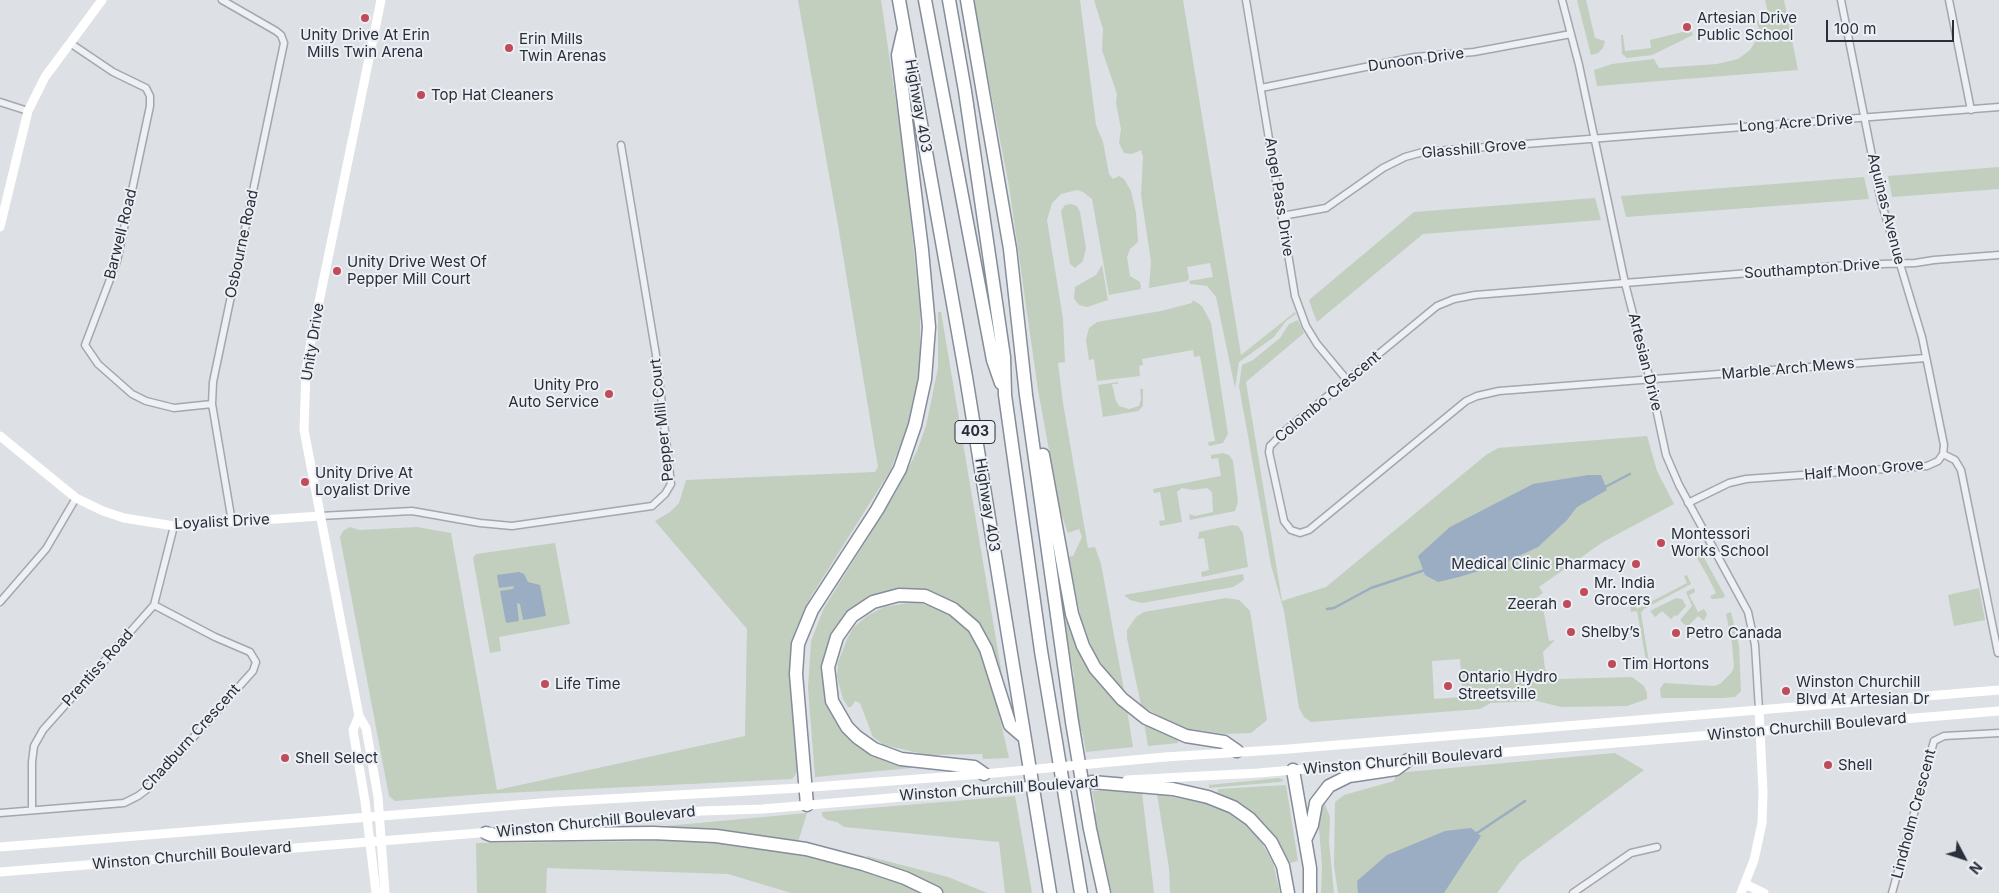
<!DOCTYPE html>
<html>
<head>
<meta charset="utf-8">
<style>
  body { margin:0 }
  #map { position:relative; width:1999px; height:893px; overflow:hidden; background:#dde0e5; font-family:Inter,sans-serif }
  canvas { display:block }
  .north { position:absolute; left:1939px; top:833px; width:50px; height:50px; -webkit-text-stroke:4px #eceff3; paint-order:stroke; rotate:130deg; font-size:14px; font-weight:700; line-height:20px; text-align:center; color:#282e3a }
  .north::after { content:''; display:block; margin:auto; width:18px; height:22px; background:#282e3a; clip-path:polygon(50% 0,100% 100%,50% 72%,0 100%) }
  .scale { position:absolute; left:1826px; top:20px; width:128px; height:22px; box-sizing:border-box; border:2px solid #282e3a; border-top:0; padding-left:6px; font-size:15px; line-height:18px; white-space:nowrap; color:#282e3a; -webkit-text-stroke:4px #eceff3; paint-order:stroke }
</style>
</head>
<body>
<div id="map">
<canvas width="1999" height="893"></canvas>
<div class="north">N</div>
<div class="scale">100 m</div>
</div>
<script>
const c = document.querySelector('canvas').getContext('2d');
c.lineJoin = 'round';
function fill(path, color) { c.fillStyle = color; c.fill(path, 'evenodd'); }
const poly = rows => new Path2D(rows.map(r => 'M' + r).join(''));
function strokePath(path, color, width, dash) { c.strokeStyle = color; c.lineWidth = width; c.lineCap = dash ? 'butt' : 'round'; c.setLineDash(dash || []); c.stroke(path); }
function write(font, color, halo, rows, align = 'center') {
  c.font = font + ' Inter,sans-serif'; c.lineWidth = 4; c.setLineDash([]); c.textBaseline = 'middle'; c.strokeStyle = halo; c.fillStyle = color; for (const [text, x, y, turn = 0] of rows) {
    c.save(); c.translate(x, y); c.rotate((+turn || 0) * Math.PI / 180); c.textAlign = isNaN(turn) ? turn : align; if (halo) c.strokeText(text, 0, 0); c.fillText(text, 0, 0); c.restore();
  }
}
fill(poly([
  [798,0,881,0,904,157,920,310,920,358,916,392,908,426,890,471,810,598,796,629,791,651,790,672,796,760,798,761,796,774,792,779,484,794,395,801,389,796,340,537,343,531,350,527,359,530,417,527,451,533,497,790,745,736,747,629,655,521,670,512,679,503,686,480,875,472,878,467,838,225],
  [973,0,1080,0,1096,125,1103,142,1109,174,1113,179,1119,176,1124,179,1131,191,1136,213,1138,242,1130,249,1127,257,1130,276,1140,282,1141,289,1109,295,1092,199,1083,192,1077,190,1061,194,1052,203,1047,220,1063,319,1065,362,1058,363,1063,403,1088,548,1095,547,1101,564,1124,690,1106,671,1093,650,1081,618,1068,557,1073,556,1082,537,1079,529,1068,533,1060,510,1038,390,1009,186],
  [1094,0,1183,0,1241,355,1295,312,1296,314,1286,321,1274,337,1239,362,1235,388,1216,297,1207,286,1190,284,1189,281,1213,277,1210,263,1187,267,1189,278,1187,281,1149,288,1151,261,1141,195,1143,157,1141,150,1132,154,1124,153,1119,143,1121,129,1116,103,1117,94,1102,50,1103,29],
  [1577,0,1586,0,1595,38,1605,41,1603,48,1598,53,1591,55],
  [1765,0,1784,0,1798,70,1597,86,1594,70,1612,64,1654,59,1659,68,1717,64,1738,59,1750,50,1757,39,1759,30,1757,21,1769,17],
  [1691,30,1693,35,1652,55,1627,58,1622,54,1621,35,1623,35,1625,51,1651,48,1650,40],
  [1999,167,1999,189,1892,197,1888,176],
  [1864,177,1869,199,1626,217,1621,196],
  [1595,198,1601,220,1423,234,1317,322,1312,309,1309,300,1414,212],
  [1071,204,1077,206,1080,212,1086,248,1083,261,1075,268,1070,264,1061,211,1065,205],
  [1102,265,1108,300,1087,307,1079,305,1074,299,1075,287,1096,275],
  [1193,300,1202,306,1211,323,1228,434,1223,443,1209,446,1208,442,1215,441,1200,356,1194,357,1193,350,1142,359,1143,365,1139,366,1140,376,1097,381,1094,359,1089,360,1086,340,1089,328,1097,322,1161,311,1192,303],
  [938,312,941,312,1002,675,988,637,964,609,941,596,928,592,884,593,830,645,838,721,911,765,911,768,815,777,808,688,811,641,824,608,895,494,917,451,926,426,938,368],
  [1298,320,1304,333,1246,382,1282,601,1326,587,1486,455,1498,448,1647,436,1657,471,1674,504,1603,542,1539,587,1543,593,1536,598,1539,602,1548,597,1548,601,1542,602,1549,641,1555,640,1543,652,1545,669,1549,674,1559,679,1632,677,1644,686,1647,693,1647,699,1627,706,1561,707,1537,701,1491,703,1480,709,1311,722,1304,717,1299,708,1284,611,1271,565,1239,386,1242,365,1253,360,1280,338,1289,324],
  [1460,659,1463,697,1434,699,1432,661],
  [1118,382,1118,384,1112,384,1116,401,1119,406,1129,409,1139,406,1141,398,1140,389,1143,389,1143,406,1138,411,1103,417,1098,385],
  [1223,453,1229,455,1233,461,1238,502,1235,511,1190,520,1189,514,1195,516,1213,512,1212,492,1207,488,1192,490,1182,488,1177,492,1182,522,1160,526,1159,521,1165,520,1160,492,1154,493,1153,489,1221,476,1218,458,1211,459,1211,455],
  [1232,525,1238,526,1243,533,1248,567,1202,577,1201,572,1209,570,1204,538,1198,539,1199,532],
  [555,543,570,624,499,637,501,651,490,653,473,558,476,554],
  [1697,545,1725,596,1723,598,1712,599,1710,596,1716,593,1707,575,1693,551,1687,554,1688,549],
  [1243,574,1244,580,1233,587,1142,603,1130,600,1124,595],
  [1687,575,1691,584,1644,609,1641,613,1650,668,1648,671,1642,670,1641,668,1647,666,1637,611,1631,612,1630,606,1634,603,1637,609,1687,583,1684,576],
  [1058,588,1062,588,1083,658,1095,678,1127,710,1133,747,1086,752,1082,731,1080,731,1071,678,1074,676],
  [1694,588,1695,592,1689,595,1698,612,1704,609,1707,614,1704,621,1698,616,1687,627,1680,620,1692,606,1686,592],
  [1979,588,1985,620,1954,626,1948,595],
  [1226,598,1239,600,1250,611,1267,720,1251,733,1225,734,1192,729,1190,732,1178,728,1141,705,1127,638,1127,630,1136,617,1144,612],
  [1676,598,1682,599,1686,606,1677,616,1675,615,1671,619,1662,611,1655,617,1650,611],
  [914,602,944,609,959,620,969,631,983,659,995,697,1009,758,983,759,982,754,927,755,884,745,873,737,860,703,855,701,851,707,848,707,843,699,837,677,838,663,847,639,854,627,867,616,884,607],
  [1731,612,1739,646,1741,691,1735,697,1722,698,1661,698,1660,689,1664,683,1714,686,1720,684,1732,672,1734,667,1732,643,1726,614],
  [1144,722,1178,739,1178,743,1148,746],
  [1615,753,1644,770,1520,862,1497,893,1338,893,1334,866,1335,802,1344,795,1394,781,1396,773],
  [1279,778,1284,780,1280,782,1209,788,1209,785],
  [1286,785,1298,861,1290,863,1267,829,1255,817,1217,794,1218,789],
  [1105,790,1142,793,1154,893,1112,893,1093,813,1096,812,1092,791],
  [1157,794,1210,804,1223,809,1246,824,1261,841,1273,863,1280,893,1170,893,1169,868],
  [1015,796,1032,893,1005,893,999,842,844,827,837,822,827,820,822,816,822,812],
  [1324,802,1330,817,1329,842,1334,893,1321,893,1322,865,1318,817,1320,807],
  [807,813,798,842,655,830,655,827],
  [655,837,708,841,799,854,844,864,891,879,921,893,791,893,728,874,547,868,546,893,477,893,476,843,655,841],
  [867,856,948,877,987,893,943,893,931,885,866,859]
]), '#c2cebe');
fill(poly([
  [1588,475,1601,475,1607,490,1577,507,1567,520,1538,547,1502,564,1459,577,1438,582,1425,575,1418,556,1450,527,1533,484],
  [519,572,524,574,528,582,540,585,546,616,523,620,520,604,517,603,519,621,506,623,500,591,513,589,514,586,499,588,497,575],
  [1471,828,1481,836,1444,893,1358,893,1357,881,1387,855,1445,831]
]), '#9aadc2');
strokePath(poly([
  [1605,487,1630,474],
  [1327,609,1334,608,1371,588,1425,570],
  [1477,833,1525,801]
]), '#9aadc2', 2.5);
const street = poly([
  [222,0,276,31,281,35,284,43,213,382,212,404,232,522],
  [1246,0,1295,296,1306,326,1317,344,1347,380],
  [1562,0,1579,65,1625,283,1650,380,1666,455,1679,485,1748,612,1755,645,1759,710],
  [1949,0,1971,110],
  [70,43,113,72,146,88,150,96,150,106,117,261,85,345,98,364,132,394,146,401,174,408,212,404],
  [1261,88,1415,57,1474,52,1571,34],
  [0,102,28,111],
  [1282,216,1326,208,1383,168,1405,157,1423,152,1999,107],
  [1926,358,1499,391,1477,396,1466,401,1309,530,1300,533,1291,530,1284,521,1269,452,1270,446,1285,431,1437,306,1454,299,1475,295,1849,265,1915,263,1934,260,1999,255],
  [1943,454,1955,460,1961,470,1998,653],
  [1688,503,1729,483,1746,479,1927,466,1938,461,1943,454,1944,445,1922,337,1881,201,1841,0],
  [320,516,412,511,480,523,512,526,652,506,665,494,671,484,657,361,621,145],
  [0,602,46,549,76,498],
  [32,810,32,762,34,746,43,730,154,605,174,526],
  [0,813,124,803,138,796,146,790,253,671,256,662,250,652,215,637,154,605],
  [1573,893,1631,853,1657,847],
  [1892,893,1934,741,1944,736,1999,733]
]);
const highway = poly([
  [899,0,966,377,1050,893],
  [925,0,993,360,1001,383],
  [949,0,965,91,1004,357,1005,395,1041,651,1081,893],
  [967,0,1010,249,1026,395,1072,722,1090,829,1104,893],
  [1043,455,1072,614,1083,646,1095,668,1122,699,1146,718,1186,736,1224,742,1237,751],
  [1293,770,1310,868,1310,893],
  [984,774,974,767,901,759,874,749,857,737,847,727,832,701,828,667,837,637,852,616,873,602,899,595,925,596,953,609,974,627,986,649,1010,725,1024,737],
  [1092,782,1173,789,1208,797,1233,807,1250,819,1271,842,1283,866,1288,893],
  [807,805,796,674,798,644,812,610,877,510,900,469,915,425,925,379,929,327,922,250,898,55,903,33],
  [486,833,491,835,653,833,716,836,806,849,863,864,905,878,936,893],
  [1305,840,1312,825,1316,803,1329,786,1349,776,1396,769,1408,760]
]);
strokePath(street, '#a3a7ae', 9);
strokePath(highway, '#858d9a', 15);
strokePath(street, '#eff0f4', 6);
strokePath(poly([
  [381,0,311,341,306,370,304,430,359,716,366,728,378,797,385,893],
  [0,227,28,111,45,77,102,0],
  [0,436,76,498,103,511,124,518,174,526,320,516],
  [359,716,353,730,365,801,376,893],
  [1165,757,1289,749,1999,690],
  [1127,780,1258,773,1999,711],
  [524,829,702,811,763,809,984,790],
  [0,847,554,802,800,788,983,774],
  [0,872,491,832],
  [1745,884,1764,893],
  [1741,893,1754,860,1762,823,1763,792,1759,710]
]), '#fff', 9);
strokePath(highway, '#fff', 12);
strokePath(poly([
  [984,774,1165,757],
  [984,790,1092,782]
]), '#fff', 9);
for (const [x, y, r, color] of [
  [365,18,5,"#c04b5a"],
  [1687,27,5,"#c04b5a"],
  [509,48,5,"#c04b5a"],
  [421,95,5,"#c04b5a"],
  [337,271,5,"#c04b5a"],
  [609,394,5,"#c04b5a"],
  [305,482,5,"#c04b5a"],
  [1661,543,5,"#c04b5a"],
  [1636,564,5,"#c04b5a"],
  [1584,592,5,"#c04b5a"],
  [1567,604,5,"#c04b5a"],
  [1571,632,5,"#c04b5a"],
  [1676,633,5,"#c04b5a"],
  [1612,664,5,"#c04b5a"],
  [545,684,5,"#c04b5a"],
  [1448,686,5,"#c04b5a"],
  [1786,691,5,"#c04b5a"],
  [285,758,5,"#c04b5a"],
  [1828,765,5,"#c04b5a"]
]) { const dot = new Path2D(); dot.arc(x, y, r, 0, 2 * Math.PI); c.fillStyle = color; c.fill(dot); strokePath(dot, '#eceff3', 2); }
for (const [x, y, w] of [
  [975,432,40]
]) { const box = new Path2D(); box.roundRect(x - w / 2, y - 11.5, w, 23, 4); c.fillStyle = '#eceff3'; c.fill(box); strokePath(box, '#282e3a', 1); }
write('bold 14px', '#282e3a', null, [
  ["403",975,432]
]);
write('15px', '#282e3a', '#eceff3', [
  ["Artesian Drive",1697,18],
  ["Public School",1697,35],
  ["Unity Drive At Erin",365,35,"center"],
  ["Mills Twin Arena",365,52,"center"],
  ["Erin Mills",519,39],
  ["Twin Arenas",519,56],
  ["Top Hat Cleaners",431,95],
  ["Unity Drive West Of",347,262],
  ["Pepper Mill Court",347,279],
  ["Unity Pro",599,385,"right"],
  ["Auto Service",599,402,"right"],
  ["Unity Drive At",315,473],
  ["Loyalist Drive",315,490],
  ["Montessori",1671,534],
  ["Works School",1671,551],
  ["Medical Clinic Pharmacy",1626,564,"right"],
  ["Mr. India",1594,583],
  ["Grocers",1594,600],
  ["Zeerah",1557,604,"right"],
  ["Shelby’s",1581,632],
  ["Petro Canada",1686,633],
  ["Tim Hortons",1622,664],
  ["Ontario Hydro",1458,677],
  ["Streetsville",1458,694],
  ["Winston Churchill",1796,682],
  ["Blvd At Artesian Dr",1796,699],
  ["Life Time",555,684],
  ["Shell Select",295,758],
  ["Shell",1838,765]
], 'left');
write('15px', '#282e3a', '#eceff3', [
  ["Dunoon Drive",1416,60,-8],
  ["Highway 403",918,106,80],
  ["Long Acre Drive",1796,123,-4],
  ["Glasshill Grove",1474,149,-5],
  ["Angel Pass Drive",1279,197,81],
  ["Aquinas Avenue",1886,209,76],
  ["Barwell Road",121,234,-76],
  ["Osbourne Road",242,244,-78],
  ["Southampton Drive",1812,269,-4],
  ["Unity Drive",313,342,-81],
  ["Artesian Drive",1645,362,76],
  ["Marble Arch Mews",1788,369,-5],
  ["Colombo Crescent",1328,397,-40],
  ["Pepper Mill Court",662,420,-96],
  ["Half Moon Grove",1864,470,-5],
  ["Highway 403",987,505,81],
  ["Loyalist Drive",222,522,-3],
  ["Prentiss Road",98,668,-48],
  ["Winston Churchill Boulevard",1807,727,-5],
  ["Chadburn Crescent",191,738,-48],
  ["Winston Churchill Boulevard",1403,761,-5],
  ["Winston Churchill Boulevard",999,789,-4],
  ["Lindholm Crescent",1914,814,-75],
  ["Winston Churchill Boulevard",596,822,-6],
  ["Winston Churchill Boulevard",192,856,-5]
]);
</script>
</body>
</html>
